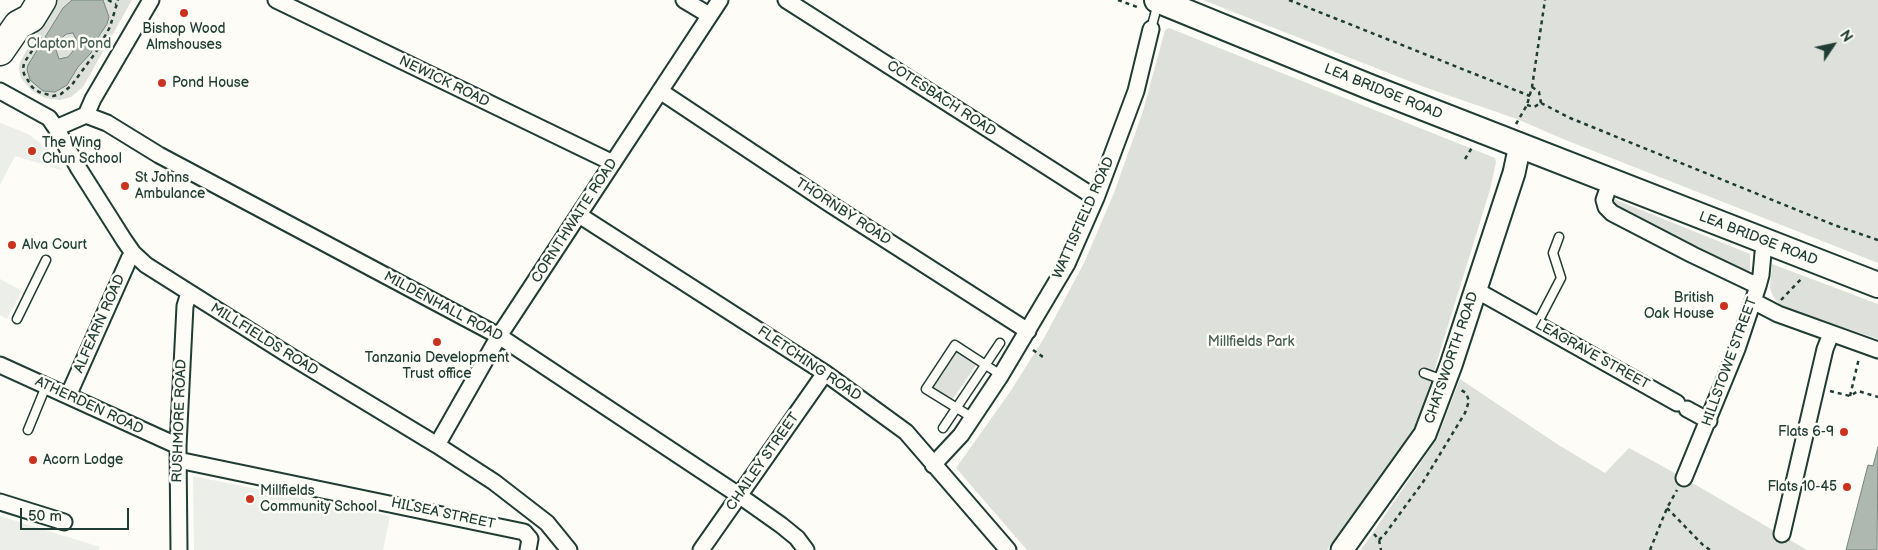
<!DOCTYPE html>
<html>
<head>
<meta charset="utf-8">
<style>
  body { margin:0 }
  #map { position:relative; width:1878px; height:550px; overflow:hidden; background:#fdfcf7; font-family:"Balsamiq Sans",sans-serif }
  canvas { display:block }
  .north { position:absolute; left:1808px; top:20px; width:50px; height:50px; -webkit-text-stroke:4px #fdfcf7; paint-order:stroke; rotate:56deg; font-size:14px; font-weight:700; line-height:20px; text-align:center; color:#1f3d34 }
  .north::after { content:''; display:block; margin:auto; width:18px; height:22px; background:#1f3d34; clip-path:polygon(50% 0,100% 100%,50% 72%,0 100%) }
  .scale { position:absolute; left:20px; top:508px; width:109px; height:22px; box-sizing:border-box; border:2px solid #1f3d34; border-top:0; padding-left:6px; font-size:15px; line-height:18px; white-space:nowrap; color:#1f3d34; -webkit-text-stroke:4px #fdfcf7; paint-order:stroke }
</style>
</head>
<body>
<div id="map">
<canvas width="1878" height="550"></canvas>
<div class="north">N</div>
<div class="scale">50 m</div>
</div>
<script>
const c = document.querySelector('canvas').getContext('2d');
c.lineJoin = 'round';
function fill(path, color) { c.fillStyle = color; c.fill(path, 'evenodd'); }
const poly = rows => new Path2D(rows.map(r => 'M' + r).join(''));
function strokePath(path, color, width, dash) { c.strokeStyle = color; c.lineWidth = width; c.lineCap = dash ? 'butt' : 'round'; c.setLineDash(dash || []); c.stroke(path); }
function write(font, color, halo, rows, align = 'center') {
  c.font = font + ' "Balsamiq Sans",sans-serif'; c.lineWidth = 5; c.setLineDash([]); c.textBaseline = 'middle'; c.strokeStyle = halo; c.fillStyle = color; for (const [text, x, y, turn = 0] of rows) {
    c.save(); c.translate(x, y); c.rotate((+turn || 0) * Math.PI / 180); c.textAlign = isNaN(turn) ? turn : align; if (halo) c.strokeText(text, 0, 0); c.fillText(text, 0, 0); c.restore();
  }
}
fill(poly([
  [0,123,28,134,43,145,62,170,15,156,0,185],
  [0,279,22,291,7,319,0,315],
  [193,476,390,516,383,550,194,550],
  [0,516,100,547,99,550,0,550]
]), '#eceee9');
fill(poly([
  [56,0,132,0,83,87,71,97,60,100,45,98,31,90,21,78,19,69,20,62],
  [1203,0,1878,0,1878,263,1563,139,1517,119,1424,87],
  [1169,28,1495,158,1496,162,1490,190,1416,429,1327,550,1027,550,956,468,1010,392,1044,338,1084,263,1114,193,1143,111,1165,30],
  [1614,199,1750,254,1750,270,1747,271,1667,233,1616,206],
  [1772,264,1878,304,1878,339,1787,309,1780,305,1773,296,1770,288],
  [956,350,977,364,952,400,931,386],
  [1460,379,1557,444,1605,473,1629,448,1684,478,1807,550,1361,550,1437,439]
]), '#dde0db');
const water = poly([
  [72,0,103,0,109,17,107,24,95,42,91,53,78,67,67,85,55,92,43,91,30,80,27,70,28,65,63,8,72,0],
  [73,33,76,39,73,51,68,57,59,59,56,50,59,41,66,34,73,33],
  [1878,447,1877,550,1846,550,1868,465,1873,466,1878,447]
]);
fill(water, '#aeb8b1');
strokePath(water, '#75877f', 1);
const lane = poly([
  [1151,29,1158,3],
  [17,319,46,260],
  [1537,324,1561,278,1553,253,1559,237],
  [1424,373,1443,380],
  [973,418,926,389,955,345,1001,375],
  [943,428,1000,343],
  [28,430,46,386]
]);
const street = poly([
  [276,0,613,163],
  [684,0,709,15],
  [786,0,1096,198],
  [0,91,49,118,56,128,79,169,124,240,133,253,146,265,290,356,437,445,494,482,547,523,569,550],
  [660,91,830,204,1028,331],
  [86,115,93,99,151,0],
  [56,128,86,115,107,123,159,155,499,336,740,496,781,525,797,538,806,550],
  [1611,180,1604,200,1606,207,1612,213,1693,255,1758,286],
  [579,215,825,373,906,432,1008,550],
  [1476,290,1677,403],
  [1753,301,1778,314,1878,350],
  [0,365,178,446],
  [68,396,129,259,133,253],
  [1687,409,1709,421],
  [437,445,499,336,720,0],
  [178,460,524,532,530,539,528,550],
  [933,465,961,435,1001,375,1067,264,1096,198,1136,91,1151,29],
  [1684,478,1737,349,1758,286,1761,275,1763,253,1766,242],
  [0,502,64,522],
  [1782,534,1825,349,1831,334],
  [179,550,178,446,185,306,189,293],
  [701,550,825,373]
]);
const secondary = poly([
  [1342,550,1425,434,1451,365,1514,173,1520,145]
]);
const primary = poly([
  [1157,0,1370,87,1878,285]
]);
const highway = poly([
  [0,51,18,25,31,18,42,0]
]);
strokePath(lane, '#1f3d34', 11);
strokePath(street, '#1f3d34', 19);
strokePath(secondary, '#1f3d34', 25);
strokePath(primary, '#1f3d34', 28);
strokePath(highway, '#1f3d34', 31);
strokePath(poly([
  [108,0,116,4],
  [1118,0,1140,8],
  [1289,0,1530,96],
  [41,37,24,63,23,69,24,74,32,87,39,92,53,96,61,94,71,86,96,52,110,27,118,0],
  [1532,87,1539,92,1541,103],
  [1541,103,1570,118,1834,225,1878,240],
  [1527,105,1534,107,1541,103],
  [1516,124,1527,105,1532,87,1545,0],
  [1465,159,1473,146],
  [1781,300,1803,277],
  [1033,350,1043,357],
  [1830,391,1850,396,1858,391,1878,397],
  [1850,396,1859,358],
  [1667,508,1703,545,1710,550],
  [1374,534,1379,540,1381,550],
  [1379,540,1385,534,1423,482,1465,413,1469,401,1466,393,1461,390],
  [1650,550,1667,508,1677,490]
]), '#1f3d34', 2.5, [4, 4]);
strokePath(lane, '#fdfcf7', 8);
strokePath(street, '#fdfcf7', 15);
strokePath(secondary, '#fdfcf7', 21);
strokePath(primary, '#fdfcf7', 24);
strokePath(highway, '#fdfcf7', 28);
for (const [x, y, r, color] of [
  [184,13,5,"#c8321e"],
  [162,83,5,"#c8321e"],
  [32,151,5,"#c8321e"],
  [125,186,5,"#c8321e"],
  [12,245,5,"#c8321e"],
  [1724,306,5,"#c8321e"],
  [437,342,5,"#c8321e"],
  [1844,432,5,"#c8321e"],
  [33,460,5,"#c8321e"],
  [1847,487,5,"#c8321e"],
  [250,499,5,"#c8321e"]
]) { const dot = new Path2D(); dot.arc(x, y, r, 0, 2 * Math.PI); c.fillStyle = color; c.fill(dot); strokePath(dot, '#fdfcf7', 2); }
write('14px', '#1f3d34', '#fdfcf7', [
  ["Bishop Wood",184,29,"center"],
  ["Almshouses",184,45,"center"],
  ["Pond House",172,83],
  ["The Wing",42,143],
  ["Chun School",42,159],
  ["St Johns",135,178],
  ["Ambulance",135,194],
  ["Alva Court",22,245],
  ["British",1714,298,"right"],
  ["Oak House",1714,314,"right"],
  ["Tanzania Development",437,358,"center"],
  ["Trust office",437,374,"center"],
  ["Flats 6-9",1834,432,"right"],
  ["Acorn Lodge",43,460],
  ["Flats 10-45",1837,487,"right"],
  ["Millfields",260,491],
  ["Community School",260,507]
], 'left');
write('14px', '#455e55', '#fdfcf7', [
  ["Clapton Pond",69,44],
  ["Millfields Park",1251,342]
]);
write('14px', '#1f3d34', '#fdfcf7', [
  ["NEWICK ROAD",444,82,26],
  ["LEA BRIDGE ROAD",1383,92,22],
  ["COTESBACH ROAD",941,99,33],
  ["THORNBY ROAD",843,212,33],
  ["WATTISFIELD ROAD",1084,218,-66],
  ["CORNTHWAITE ROAD",575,221,-57],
  ["LEA BRIDGE ROAD",1758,239,21],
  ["MILDENHALL ROAD",443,307,28],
  ["ALFEARN ROAD",100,324,-66],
  ["MILLFIELDS ROAD",264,340,32],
  ["LEAGRAVE STREET",1592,355,29],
  ["CHATSWORTH ROAD",1452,358,-71],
  ["HILLSTOWE STREET",1730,362,-70],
  ["FLETCHING ROAD",809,364,34],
  ["ATHERDEN ROAD",89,406,25],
  ["RUSHMORE ROAD",180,421,-88],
  ["CHAILEY STREET",763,462,-55],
  ["HILSEA STREET",443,514,12]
]);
</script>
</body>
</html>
